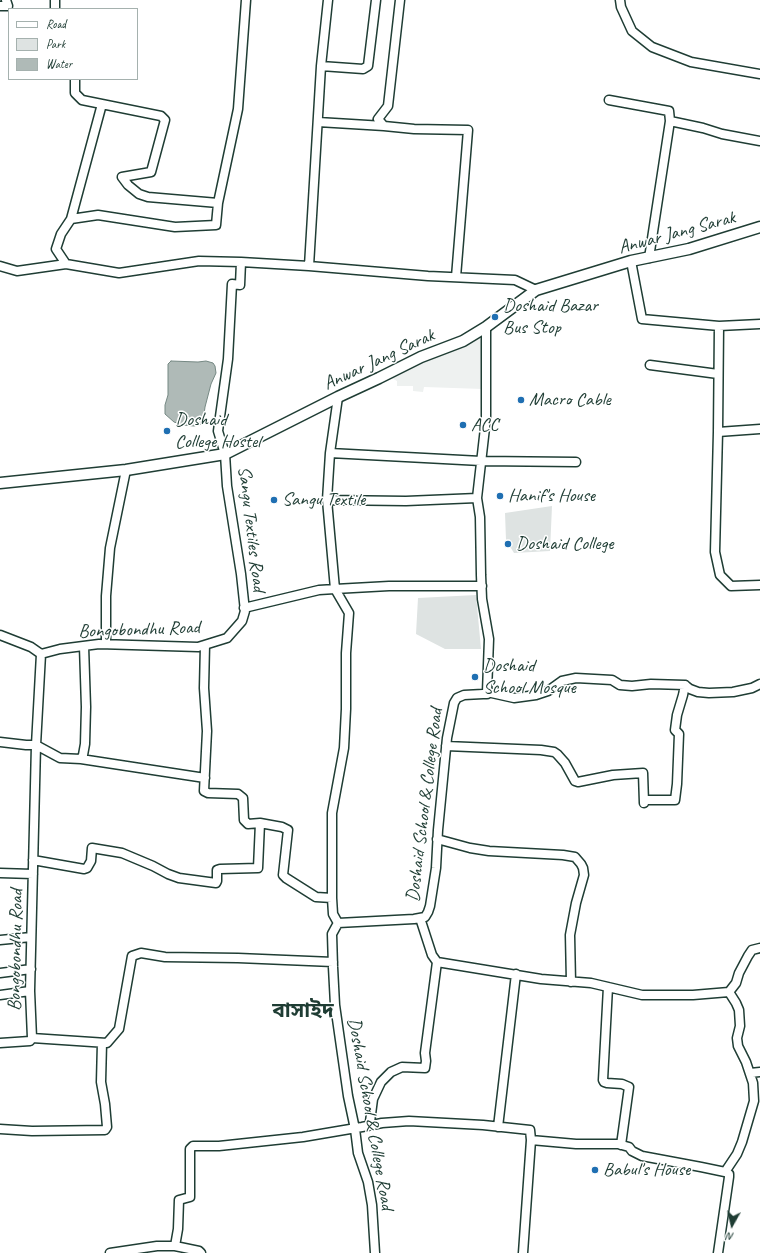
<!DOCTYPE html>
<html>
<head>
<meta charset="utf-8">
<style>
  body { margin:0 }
  #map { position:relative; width:760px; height:1253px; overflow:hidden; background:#fff; font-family:Caveat,sans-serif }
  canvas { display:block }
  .legend { position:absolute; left:8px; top:8px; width:130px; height:72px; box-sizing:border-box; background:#fff; border:1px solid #a5b1ae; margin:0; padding:5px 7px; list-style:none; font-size:12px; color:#1f3d34 }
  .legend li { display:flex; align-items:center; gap:8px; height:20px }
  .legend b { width:20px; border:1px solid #a5b1ae }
  .north { position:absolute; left:712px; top:1205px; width:40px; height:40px; -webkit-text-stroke:3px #fff; paint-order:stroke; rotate:188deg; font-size:11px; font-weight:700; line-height:16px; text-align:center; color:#1f3d34 }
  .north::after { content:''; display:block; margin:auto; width:14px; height:18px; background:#1f3d34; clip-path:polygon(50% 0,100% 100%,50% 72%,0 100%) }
</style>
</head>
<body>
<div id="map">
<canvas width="760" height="1253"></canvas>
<ul class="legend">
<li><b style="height:5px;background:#fff"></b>Road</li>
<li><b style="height:11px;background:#dee3e2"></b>Park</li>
<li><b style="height:11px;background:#afbab7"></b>Water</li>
</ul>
<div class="north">N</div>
</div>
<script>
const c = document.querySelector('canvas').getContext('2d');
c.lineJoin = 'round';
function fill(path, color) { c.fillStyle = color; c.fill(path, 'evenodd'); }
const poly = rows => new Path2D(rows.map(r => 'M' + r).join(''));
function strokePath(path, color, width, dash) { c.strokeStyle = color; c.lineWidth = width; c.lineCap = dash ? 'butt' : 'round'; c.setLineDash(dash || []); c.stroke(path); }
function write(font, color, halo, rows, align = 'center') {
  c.font = font + ' Caveat,"Noto Sans Bengali",sans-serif'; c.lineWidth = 3; c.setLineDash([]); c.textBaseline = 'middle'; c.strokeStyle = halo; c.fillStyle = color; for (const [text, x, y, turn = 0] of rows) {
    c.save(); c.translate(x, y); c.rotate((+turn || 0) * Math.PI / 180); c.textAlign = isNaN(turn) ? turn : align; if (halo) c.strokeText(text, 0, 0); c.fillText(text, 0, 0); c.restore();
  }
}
fill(poly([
  [480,330,483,389,424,387,423,392,413,391,413,386,397,386,397,381,388,376]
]), '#eef1f0');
fill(poly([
  [552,506,550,551,514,553,506,540,505,513],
  [476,595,481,649,445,649,416,634,418,598]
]), '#dee3e2');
const water = poly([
  [171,361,198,362,206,361,213,363,215,366,216,373,211,384,205,407,203,422,202,424,194,426,183,425,174,422,165,414,165,405,168,395,168,364,171,361]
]);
fill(water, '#afbab7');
strokePath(water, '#758883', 1);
const minor = poly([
  [55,0,55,9],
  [400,0,388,106,378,119,384,126,414,129,468,130,456,277],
  [620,0,621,7,632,31,652,47,691,62,760,74],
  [0,6,8,6,6,0],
  [321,66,363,69,368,66,376,0],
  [75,79,75,93,82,100,161,116,165,120,151,172,122,177,128,185,139,194,148,197,218,203],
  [609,100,669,111,670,121,703,128,722,134,760,141],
  [318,122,384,126],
  [71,219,102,104],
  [649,258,670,121],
  [631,261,642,319,719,326,760,324],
  [66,264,56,249,61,234,71,219,98,215,175,227,216,225,218,203,238,109,246,0],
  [0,266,17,271,66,264,119,273,199,261,241,262,309,266,428,276,515,280,536,290],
  [309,266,321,66,328,0],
  [719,326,718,432,715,552,720,575,731,586,760,585],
  [486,327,486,419,477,498,480,517,481,575,482,599,489,639,487,692],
  [650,365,718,374],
  [718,432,760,429],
  [330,453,481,461,576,462],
  [327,500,406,501,477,498],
  [244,608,319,590,335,589,389,586,482,586],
  [0,635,31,647,41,654],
  [106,640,106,596,110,548,126,470],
  [205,645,204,688,207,731,204,791,208,793,238,794,243,798,244,820,248,824,260,823,282,827,288,830,283,875,286,878,316,897,332,898],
  [41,654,60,649,99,644,198,647,227,638,242,621,245,611,241,574,227,486,225,454,218,431,228,359,232,284,240,285,241,262],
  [487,692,514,698,536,695,548,691,562,681,576,678,612,680,620,685,632,686,651,684,685,685,690,689,698,692,709,693,733,692,752,688,760,684],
  [0,742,26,745,36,745,60,758,81,759,83,755,85,744,86,707,84,646],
  [446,746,541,750,554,752,557,754,565,763,575,781,578,782,613,775,643,773,644,803],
  [81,759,205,778],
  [644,800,675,800,677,784,679,734,675,730,677,715,683,695,685,685],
  [437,839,470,848,489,851,563,855,575,857,581,864,583,868,584,875,576,903,570,935,571,982],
  [33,860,84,869,87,868,91,861,92,848,122,853,153,866,168,874,179,878,216,883,217,881,217,870,220,869,258,868,260,823],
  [0,873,33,874],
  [420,918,432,955,437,962,541,979,591,983,642,995,693,995,729,992,736,983,739,973,748,956,752,950,760,948],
  [338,923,333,914,332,898,332,813,344,748,346,709,346,653,349,613,335,589,327,500,330,453,338,397],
  [0,940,31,937],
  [0,973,31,969],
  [608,987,603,1080,604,1082,607,1083,622,1084,629,1087,621,1145],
  [0,995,30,991],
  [32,1038,107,1043,119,1029,132,956,141,953,165,957,238,958,333,962],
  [0,1043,30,1041,32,1038,30,991,36,745,41,654],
  [750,1073,760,1072],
  [368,1126,370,1122,373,1099,381,1082,391,1072,402,1067,425,1068,426,1061,425,1053,437,962],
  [498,1127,516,974],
  [0,1129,32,1131,105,1130,107,1127,105,1104,101,1082,102,1043],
  [725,1172,737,1154,742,1142,754,1101,753,1083,746,1062,738,1046,737,1038,740,1026,739,1010,736,1003,729,992],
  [175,1246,178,1229,179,1200,190,1197,190,1149,193,1146,219,1146,303,1137,362,1127,382,1123,409,1121,483,1125,530,1130,531,1140,576,1144,618,1144,629,1147,632,1151,642,1156,701,1167,725,1172,729,1174,729,1177,718,1253],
  [110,1253,157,1246,175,1246,199,1251,201,1253],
  [375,1253,372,1205,368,1182,358,1153,355,1129,348,1096,335,1005,333,967,332,934,338,923,414,919,425,917,428,912,430,906,436,868,438,830,447,738,454,703,457,698,464,695,483,694,487,694,487,692],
  [523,1253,531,1140]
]);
const major = poly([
  [0,483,126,470,225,454,338,397,379,378,421,357,463,341,486,327,536,290,631,261,689,249,760,227]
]);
strokePath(minor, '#1f3d34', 11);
strokePath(major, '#1f3d34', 13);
strokePath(minor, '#fff', 8);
strokePath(major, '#fff', 10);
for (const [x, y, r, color] of [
  [495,317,4,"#1f6fb2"],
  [521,400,4,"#1f6fb2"],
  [463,425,4,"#1f6fb2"],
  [167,431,4,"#1f6fb2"],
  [500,496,4,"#1f6fb2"],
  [274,500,4,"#1f6fb2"],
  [508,544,4,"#1f6fb2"],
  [475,677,4,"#1f6fb2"],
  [595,1170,4,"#1f6fb2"]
]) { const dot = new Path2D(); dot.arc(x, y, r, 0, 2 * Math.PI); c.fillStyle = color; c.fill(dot); strokePath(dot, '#fff', 1.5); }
write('19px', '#1f3d34', '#fff', [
  ["Anwar Jang Sarak",677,233,-15],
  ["Anwar Jang Sarak",379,360,-25],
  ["Sangu Textiles Road",251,529,83],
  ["Bongobondhu Road",139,630,-2],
  ["Doshaid School & College Road",425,805,-83],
  ["Bongobondhu Road",16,950,-89],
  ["Doshaid School & College Road",370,1114,80]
]);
write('19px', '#1f3d34', '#fff', [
  ["Doshaid Bazar",503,306],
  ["Bus Stop",503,328],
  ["Macro Cable",529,400],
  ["Doshaid",175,420],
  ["College Hostel",175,442],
  ["ACC",471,425],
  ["Hanif's House",508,496],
  ["Sangu Textile",282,500],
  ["Doshaid College",516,544],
  ["Doshaid",483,666],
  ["School Mosque",483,688],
  ["Babul's House",603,1170]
], 'left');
write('bold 21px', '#1f3d34', '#fff', [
  ["বাসাইদ",303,1011]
]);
</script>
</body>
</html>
